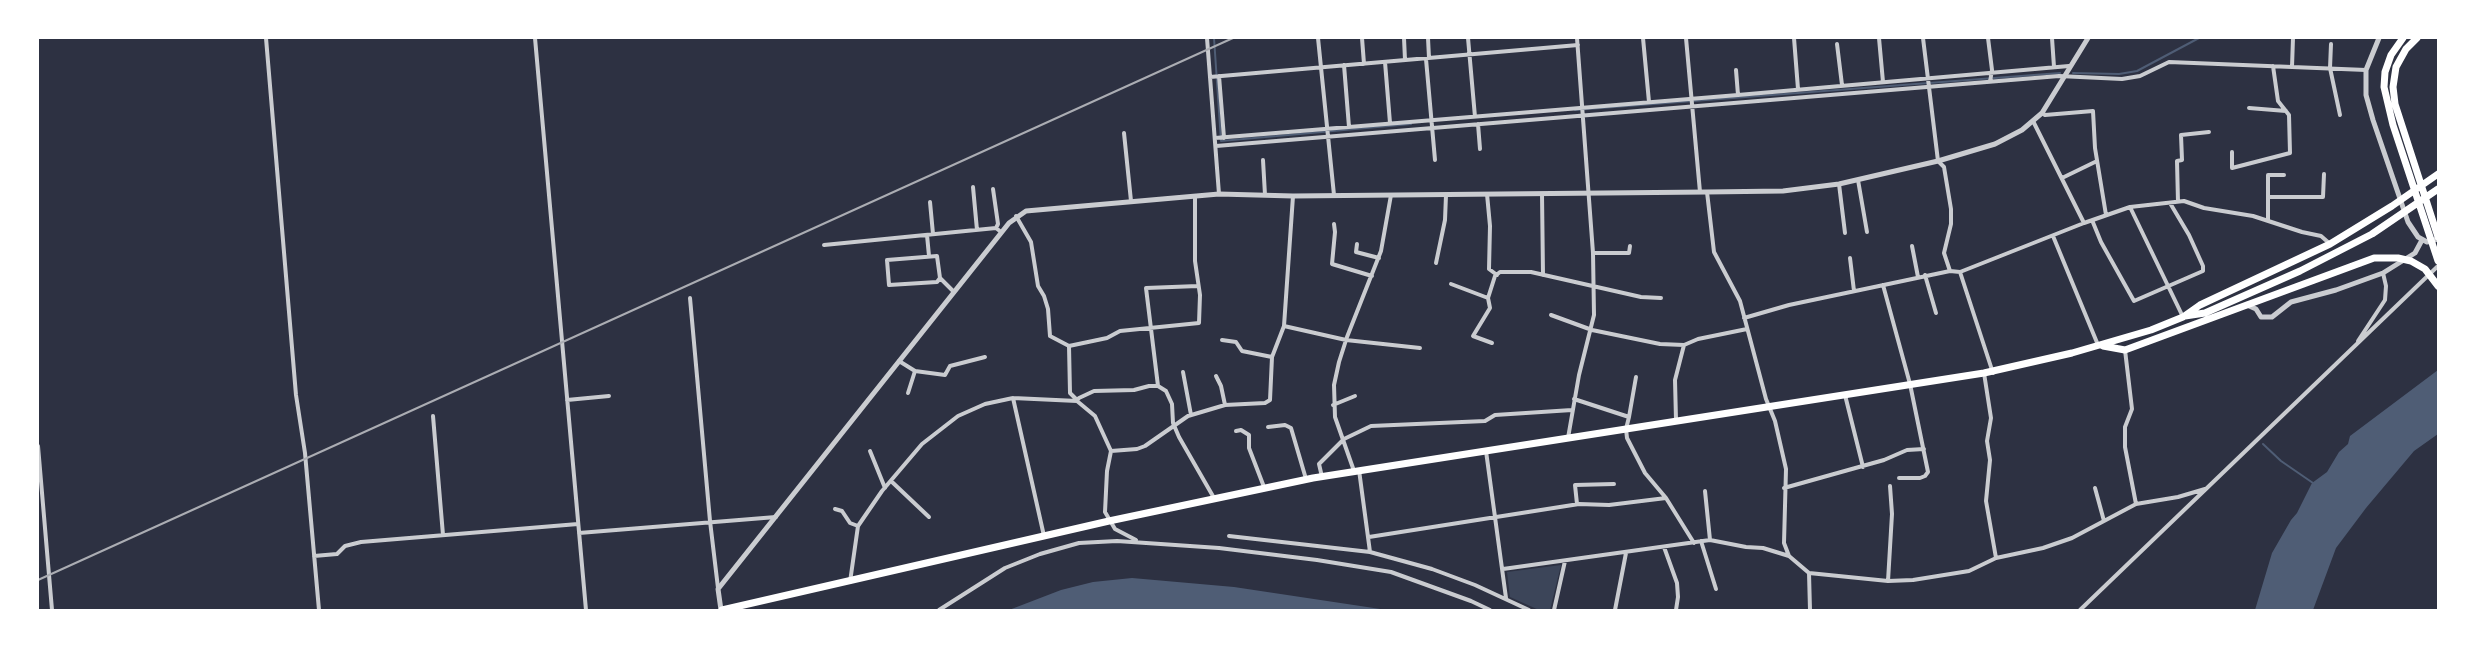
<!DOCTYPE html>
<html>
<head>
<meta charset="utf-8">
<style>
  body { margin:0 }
  #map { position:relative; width:2476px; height:648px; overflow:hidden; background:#2d3142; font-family:Inter,sans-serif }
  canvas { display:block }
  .frame { position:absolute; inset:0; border:39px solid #fff; pointer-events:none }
</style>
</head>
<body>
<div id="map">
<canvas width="2476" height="648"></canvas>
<div class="frame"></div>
</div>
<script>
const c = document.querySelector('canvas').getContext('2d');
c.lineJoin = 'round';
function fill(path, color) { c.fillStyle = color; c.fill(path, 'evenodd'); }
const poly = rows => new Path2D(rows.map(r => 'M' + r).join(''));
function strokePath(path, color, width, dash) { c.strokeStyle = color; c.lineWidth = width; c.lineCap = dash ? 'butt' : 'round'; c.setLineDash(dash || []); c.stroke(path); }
fill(poly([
  [1561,565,1550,610,1539,610,1510,597,1507,572]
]), '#3c4559');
fill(poly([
  [2438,370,2438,434,2414,451,2366,508,2336,548,2313,610,2255,610,2272,553,2291,520,2297,513,2312,483,2327,472,2339,452,2348,444,2350,436],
  [1132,578,1234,587,1387,610,1009,610,1061,590,1093,582]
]), '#4f5d75');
strokePath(poly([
  [1214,38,1221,141,1411,124],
  [2073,73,2119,74,2137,71,2199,38],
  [1575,110,2060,73],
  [2263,444,2281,461,2313,483]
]), '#4f5d75', 2);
strokePath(poly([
  [266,38,296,395,305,453,319,610],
  [535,38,586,610],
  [1207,38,1219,194],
  [1318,38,1334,195],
  [1362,38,1364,64],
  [1404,38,1405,60],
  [1428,38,1429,58],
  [1468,38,1475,117],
  [1643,38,1649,102],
  [1686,38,1700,192],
  [1794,38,1798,89],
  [1879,38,1883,82],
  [1923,38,1938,161,1944,167,1951,209,1951,224,1944,253,1950,271,1960,272,1993,373],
  [1988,38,1992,70,1990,82],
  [2052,38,2054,67],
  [1837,44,1842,85],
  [2331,44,2330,68,2340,115],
  [1426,59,1435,160],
  [1385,62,1390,123],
  [1344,65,1349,127],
  [2292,67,2293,38],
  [1736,70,1738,95,2069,66],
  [1219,76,1224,138],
  [1210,77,1578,45],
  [2249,108,2286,111],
  [2042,113,2045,115,2093,111,2095,148,2106,215],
  [2033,121,2084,223],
  [1478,124,1480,149],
  [1124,133,1131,201],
  [1215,138,1738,95],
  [1216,146,2059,76,2122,79,2140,76,2169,62,2366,70],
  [2232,152,2232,168,2290,153,2289,115,2278,101,2273,66],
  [1263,160,1265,195],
  [2062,178,2097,161],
  [1858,180,1867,232],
  [1839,184,1845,233],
  [973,187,977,230],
  [993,189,998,224,996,228],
  [1707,192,1714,252,1740,301,1766,399,1775,421,1786,469,1784,543,1789,556],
  [1487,194,1490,226,1489,269,1497,275],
  [1542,194,1543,275],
  [2268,197,2323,197,2324,174],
  [930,202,933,234],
  [2178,202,2177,161,2182,160,2181,135,2209,132],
  [2130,207,2183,317],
  [1016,216,1031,242,1038,286,1044,296,1048,309,1050,336,1069,346,1070,393,1077,400],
  [2092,220,2101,242,2134,301,2203,271,2203,266,2189,235,2170,203],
  [2268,221,2268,175,2284,175],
  [1334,224,1335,232,1332,264,1372,276],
  [927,235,929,256],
  [2053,236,2098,345],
  [1357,244,1356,252,1379,258],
  [824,245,996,228,1001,232],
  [1912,246,1918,277],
  [1593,253,1629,253,1630,246],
  [1850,258,1854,291],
  [1436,263,1445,220,1446,195],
  [1960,272,2084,223,2130,207,2184,201,2204,208,2253,216,2302,232,2321,236,2329,243],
  [1925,275,1936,313],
  [940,278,937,282,889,285,887,260,937,256,940,278,954,292],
  [1451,284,1488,298],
  [1883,285,1910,384,1928,472,1925,476,1920,478,1899,478],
  [690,298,710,521,718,588],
  [1551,315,1592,330,1660,344,1684,345,1698,339,1747,329],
  [1744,318,1789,305,1950,271],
  [1284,326,1346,340,1420,348],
  [1222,340,1236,342,1242,351,1272,357],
  [2358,341,2385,300,2386,286,2383,273],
  [1492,343,1473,336,1490,308,1488,298,1495,276,1500,272,1531,272,1641,297,1661,298],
  [1069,346,1107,338,1120,331,1199,323,1200,295,1195,261,1195,196],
  [2125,350,2132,409,2125,427,2125,447,2136,504],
  [899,361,915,371,945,375,950,366,985,357],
  [1183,372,1191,415],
  [1984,373,1991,418,1987,441,1990,460,1986,501,1996,558],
  [1216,376,1221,386,1225,405],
  [1158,386,1146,288,1198,286],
  [908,393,915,371],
  [1845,395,1863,467],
  [1013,398,1044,536],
  [1574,399,1629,417,1626,429,1627,438,1645,473,1666,498,1694,543],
  [567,400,609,396],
  [1333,405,1355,396],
  [433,416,443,535],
  [1629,417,1636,377],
  [1676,420,1675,380,1684,345],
  [1268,427,1285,425,1291,428,1306,479],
  [1236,431,1241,430,1249,435,1249,448,1264,487],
  [1568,438,1579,375,1594,315,1593,253,1577,38],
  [38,446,52,610],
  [870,451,885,488],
  [1111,451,1137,449,1145,446,1188,416,1225,405,1265,403,1270,400,1272,357,1284,326,1293,196],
  [1486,451,1506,598],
  [1359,470,1370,552],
  [1354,471,1335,417,1334,385,1339,362,1347,337,1381,251,1391,195],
  [1322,477,1319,464,1344,439,1371,426,1485,421,1495,415,1572,410],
  [891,481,929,517],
  [1784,488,1884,460,1907,450,1924,449],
  [2095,488,2104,521],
  [1705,491,1710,540],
  [1577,504,1575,485,1614,484],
  [835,509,842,511,850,523,858,526],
  [579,533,776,517],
  [1229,536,1370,552,1432,569,1475,585,1529,610],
  [1369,537,1579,504,1609,505,1666,498],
  [1136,540,1115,529,1105,512,1107,471,1111,451,1095,416,1077,401,1079,398,1094,391,1134,390,1149,386,1158,386,1166,391,1172,404,1173,423,1179,437,1214,498],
  [1701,541,1716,589],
  [1664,547,1677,583,1678,597,1676,610],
  [314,556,337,554,345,546,361,542,578,524],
  [1503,569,1710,540,1746,547,1763,548,1789,556,1809,573,1810,610],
  [1809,573,1888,581,1913,580,1969,571,1996,558,2043,548,2072,538,2136,504,2178,497,2205,489],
  [1888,581,1892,514,1890,486],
  [850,582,858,526,882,491,922,444,958,416,985,404,1013,398,1077,401],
  [939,610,1005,568,1040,554,1079,543,1117,541,1219,548,1317,560,1391,572,1471,601,1490,610],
  [1554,610,1565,561],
  [1615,610,1626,553],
  [2080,610,2438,266]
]), '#caccd0', 4);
strokePath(poly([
  [2379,38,2366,70,2366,95,2373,120,2408,222,2418,237,2427,242,2438,239],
  [2247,305,2256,309,2261,317,2272,317,2291,302,2336,290,2383,273,2415,253,2422,240],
  [721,610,718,589,1009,223,1026,211,1219,194,1293,196,1707,192,1783,191,1839,184,1938,161,1995,144,2022,130,2042,113,2088,38]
]), '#caccd0', 5);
strokePath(poly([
  [2403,38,2391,55,2385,72,2384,87,2393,125,2438,261],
  [2417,38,2406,49,2396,67,2393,87,2395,104,2438,237],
  [2185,316,2205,313,2300,271,2372,234,2438,189],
  [2103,346,2125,350,2374,258,2398,258,2411,261,2425,269,2438,286],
  [722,610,1109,521,1313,478,1984,373,2072,353,2151,330,2183,317,2200,305,2330,244,2392,206,2438,174]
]), '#fff', 7);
strokePath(poly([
  [38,580,1233,38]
]), '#abadb3', 2);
</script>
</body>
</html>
